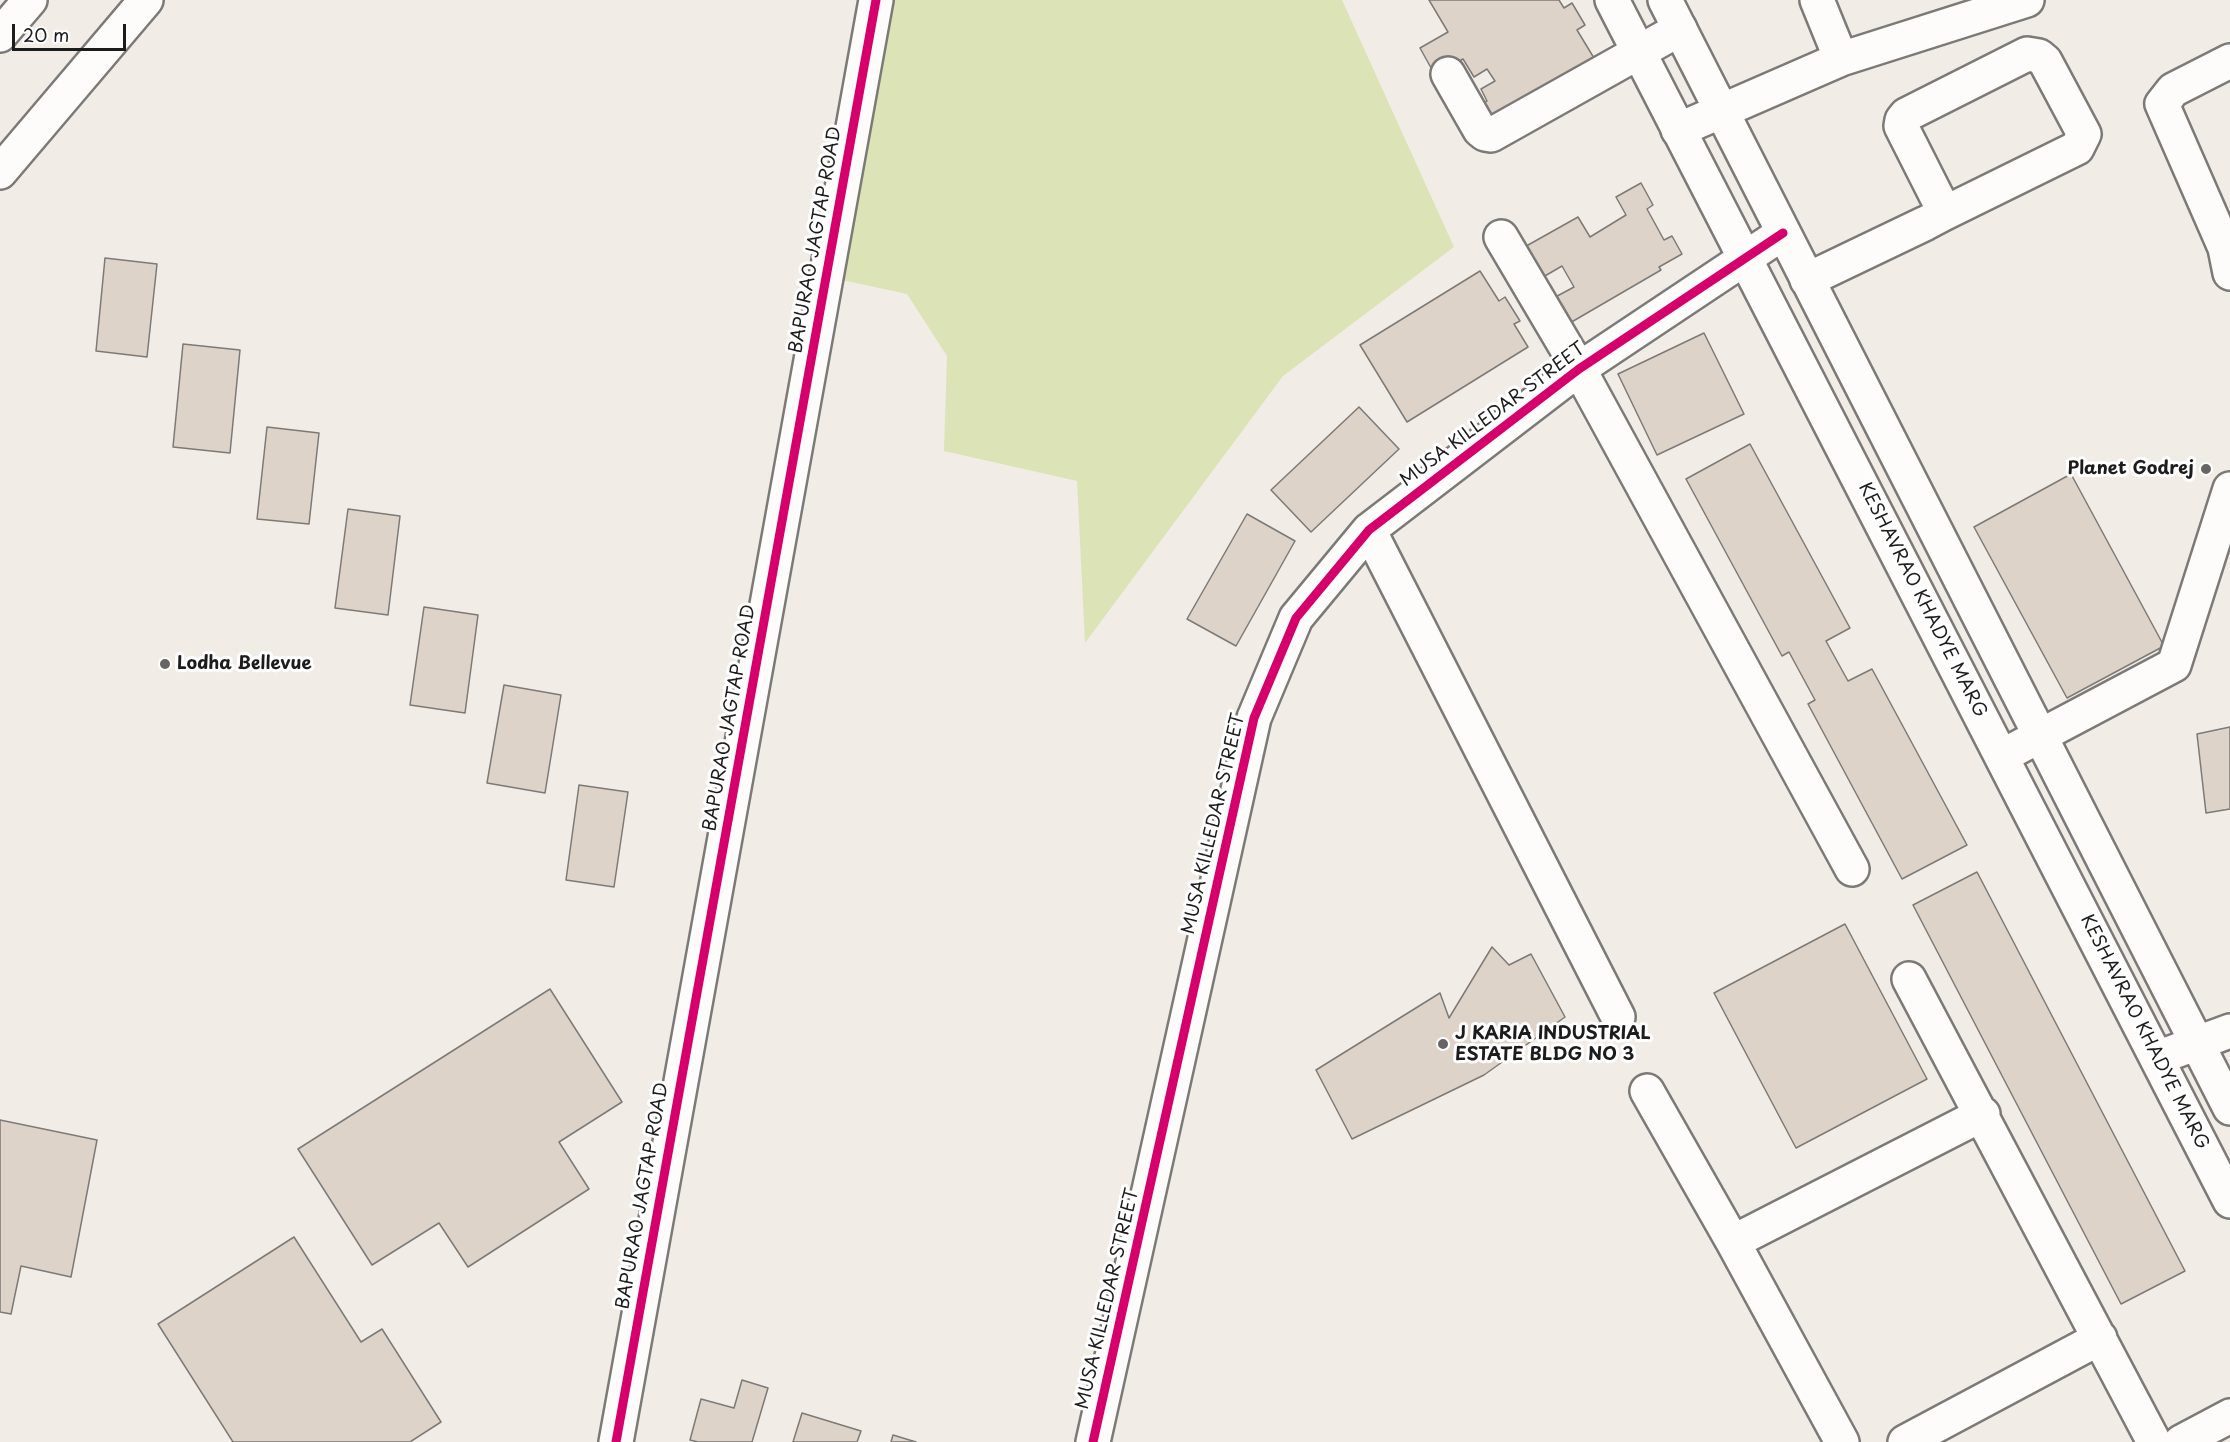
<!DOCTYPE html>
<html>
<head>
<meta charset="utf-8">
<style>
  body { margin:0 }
  #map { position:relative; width:2230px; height:1442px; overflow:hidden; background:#f2ece6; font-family:"Playpen Sans",sans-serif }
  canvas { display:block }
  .scale { position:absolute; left:12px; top:24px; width:114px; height:27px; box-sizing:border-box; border:3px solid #1c1c1c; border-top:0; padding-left:8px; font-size:18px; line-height:21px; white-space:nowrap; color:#1c1c1c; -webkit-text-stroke:4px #fff; paint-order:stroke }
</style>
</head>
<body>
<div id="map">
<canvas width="2230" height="1442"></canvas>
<div class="scale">20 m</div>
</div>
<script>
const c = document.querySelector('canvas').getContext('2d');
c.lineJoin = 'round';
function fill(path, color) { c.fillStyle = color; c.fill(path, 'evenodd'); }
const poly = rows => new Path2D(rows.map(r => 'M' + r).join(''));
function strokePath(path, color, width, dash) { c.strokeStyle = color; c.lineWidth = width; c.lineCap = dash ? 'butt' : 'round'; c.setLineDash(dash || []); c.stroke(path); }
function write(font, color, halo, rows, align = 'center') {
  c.font = font + ' "Playpen Sans",sans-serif'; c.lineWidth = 6; c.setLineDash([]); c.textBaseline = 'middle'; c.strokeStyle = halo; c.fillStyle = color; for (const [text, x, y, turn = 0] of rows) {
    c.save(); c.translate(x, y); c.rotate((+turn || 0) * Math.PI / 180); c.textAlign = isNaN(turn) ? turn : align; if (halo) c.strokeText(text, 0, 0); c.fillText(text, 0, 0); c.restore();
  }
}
fill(poly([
  [877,0,1342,0,1454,247,1283,376,1085,643,1077,481,944,451,947,356,907,294,828,277]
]), '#dce4b7');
const building = poly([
  [1429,0,1559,0,1564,8,1572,3,1585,25,1577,30,1597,63,1491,125,1479,105,1487,101,1481,89,1495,81,1487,69,1474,77,1463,59,1435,75,1420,48,1448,32,1429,0],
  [1641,183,1653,205,1647,209,1664,240,1672,236,1682,254,1659,267,1661,270,1563,327,1548,301,1574,287,1562,266,1538,280,1521,249,1578,217,1590,237,1626,215,1616,197,1641,183],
  [105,258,157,264,147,357,96,351,105,258],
  [1480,271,1499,301,1505,297,1520,321,1514,324,1528,347,1407,422,1360,345,1480,271],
  [1704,333,1744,414,1657,455,1618,374,1704,333],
  [183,344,240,350,230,453,173,447,183,344],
  [1359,407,1399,449,1311,532,1271,490,1359,407],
  [267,427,319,433,309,524,257,519,267,427],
  [1750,444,1850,628,1826,641,1848,681,1872,669,1967,845,1902,879,1808,704,1815,700,1789,652,1782,656,1686,479,1750,444],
  [2071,474,2164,646,2067,698,1974,527,2071,474],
  [348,509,400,516,388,615,335,608,348,509],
  [1247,514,1295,541,1236,646,1187,619,1247,514],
  [424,607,478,615,465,713,410,705,424,607],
  [504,685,561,695,545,793,487,783,504,685],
  [2230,727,2230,809,2206,813,2197,734,2230,727],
  [579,785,628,792,614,887,566,880,579,785],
  [1977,872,2185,1271,2121,1304,1913,905,1977,872],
  [1845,924,1927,1079,1796,1148,1714,993,1845,924],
  [1492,947,1509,965,1531,954,1565,1017,1484,1075,1352,1139,1316,1070,1440,993,1449,1018,1492,947],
  [550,989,622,1102,559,1142,589,1189,468,1267,439,1223,372,1265,298,1149,550,989],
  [0,1120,97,1140,71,1277,21,1266,11,1314,0,1312,0,1120],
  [294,1237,361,1342,382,1329,441,1422,410,1442,233,1442,158,1324,294,1237],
  [742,1380,768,1388,752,1442,698,1442,690,1440,701,1399,734,1408,742,1380],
  [802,1413,861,1431,857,1442,793,1442,802,1413],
  [893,1435,916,1442,891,1442,893,1435]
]);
fill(building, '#ded3c9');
strokePath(building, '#7c7a77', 1.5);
const minor = poly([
  [1817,0,1841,59],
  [0,35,30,0],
  [2230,61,2173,90,2162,104,2225,248,2230,273],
  [1448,74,1480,130,1485,134,1491,135,1680,29],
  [1678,130,1841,59,2027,0],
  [1501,237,1579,369,1852,869],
  [1807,280,1926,223,1945,213,2077,148,2084,134,2045,61,2039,56,2027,54,1906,115,1902,120,1901,126,1945,213],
  [1369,530,1618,1017],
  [2002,756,2174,665,2230,489],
  [1909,979,2154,1442],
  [2157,1058,2230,1031],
  [1647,1091,1733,1242,1842,1442],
  [1733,1242,1983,1114],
  [1093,1442,1254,718,1296,618,1369,530,1579,369,1783,233],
  [1905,1442,2100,1338],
  [2181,1442,2230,1416]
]);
const tertiary = poly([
  [0,172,146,0],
  [616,1442,876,0]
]);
const secondary = poly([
  [1612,0,2230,1201],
  [1665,0,2230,1108]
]);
strokePath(minor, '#7c7a77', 38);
strokePath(tertiary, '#7c7a77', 38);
strokePath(secondary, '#7c7a77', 38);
strokePath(minor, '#fdfcfb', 33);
strokePath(tertiary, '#fdfcfb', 33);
strokePath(secondary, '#fdfcfb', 33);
strokePath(poly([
  [616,1442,876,0],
  [1093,1442,1254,718,1296,618,1369,530,1579,369,1783,233]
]), '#d6006c', 9);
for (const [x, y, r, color] of [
  [2206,469,6,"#676563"],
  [165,664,6,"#676563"],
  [1443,1044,6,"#676563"]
]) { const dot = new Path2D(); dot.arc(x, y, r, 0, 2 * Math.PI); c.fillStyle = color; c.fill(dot); strokePath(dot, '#fff', 2); }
write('18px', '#1c1c1c', '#fff', [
  ["BAPURAO JAGTAP ROAD",816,240,-80],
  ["MUSA KILLEDAR STREET",1493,415,-37],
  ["KESHAVRAO KHADYE MARG",1922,600,63],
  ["BAPURAO JAGTAP ROAD",730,718,-80],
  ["MUSA KILLEDAR STREET",1214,824,-77],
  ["KESHAVRAO KHADYE MARG",2144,1032,63],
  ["BAPURAO JAGTAP ROAD",643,1196,-80],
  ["MUSA KILLEDAR STREET",1108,1299,-77]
]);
write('bold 18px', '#1c1c1c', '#fff', [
  ["Planet Godrej",2194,469,"right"],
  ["Lodha Bellevue",177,664],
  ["J KARIA INDUSTRIAL",1455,1034],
  ["ESTATE BLDG NO 3",1455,1055]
], 'left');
</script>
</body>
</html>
